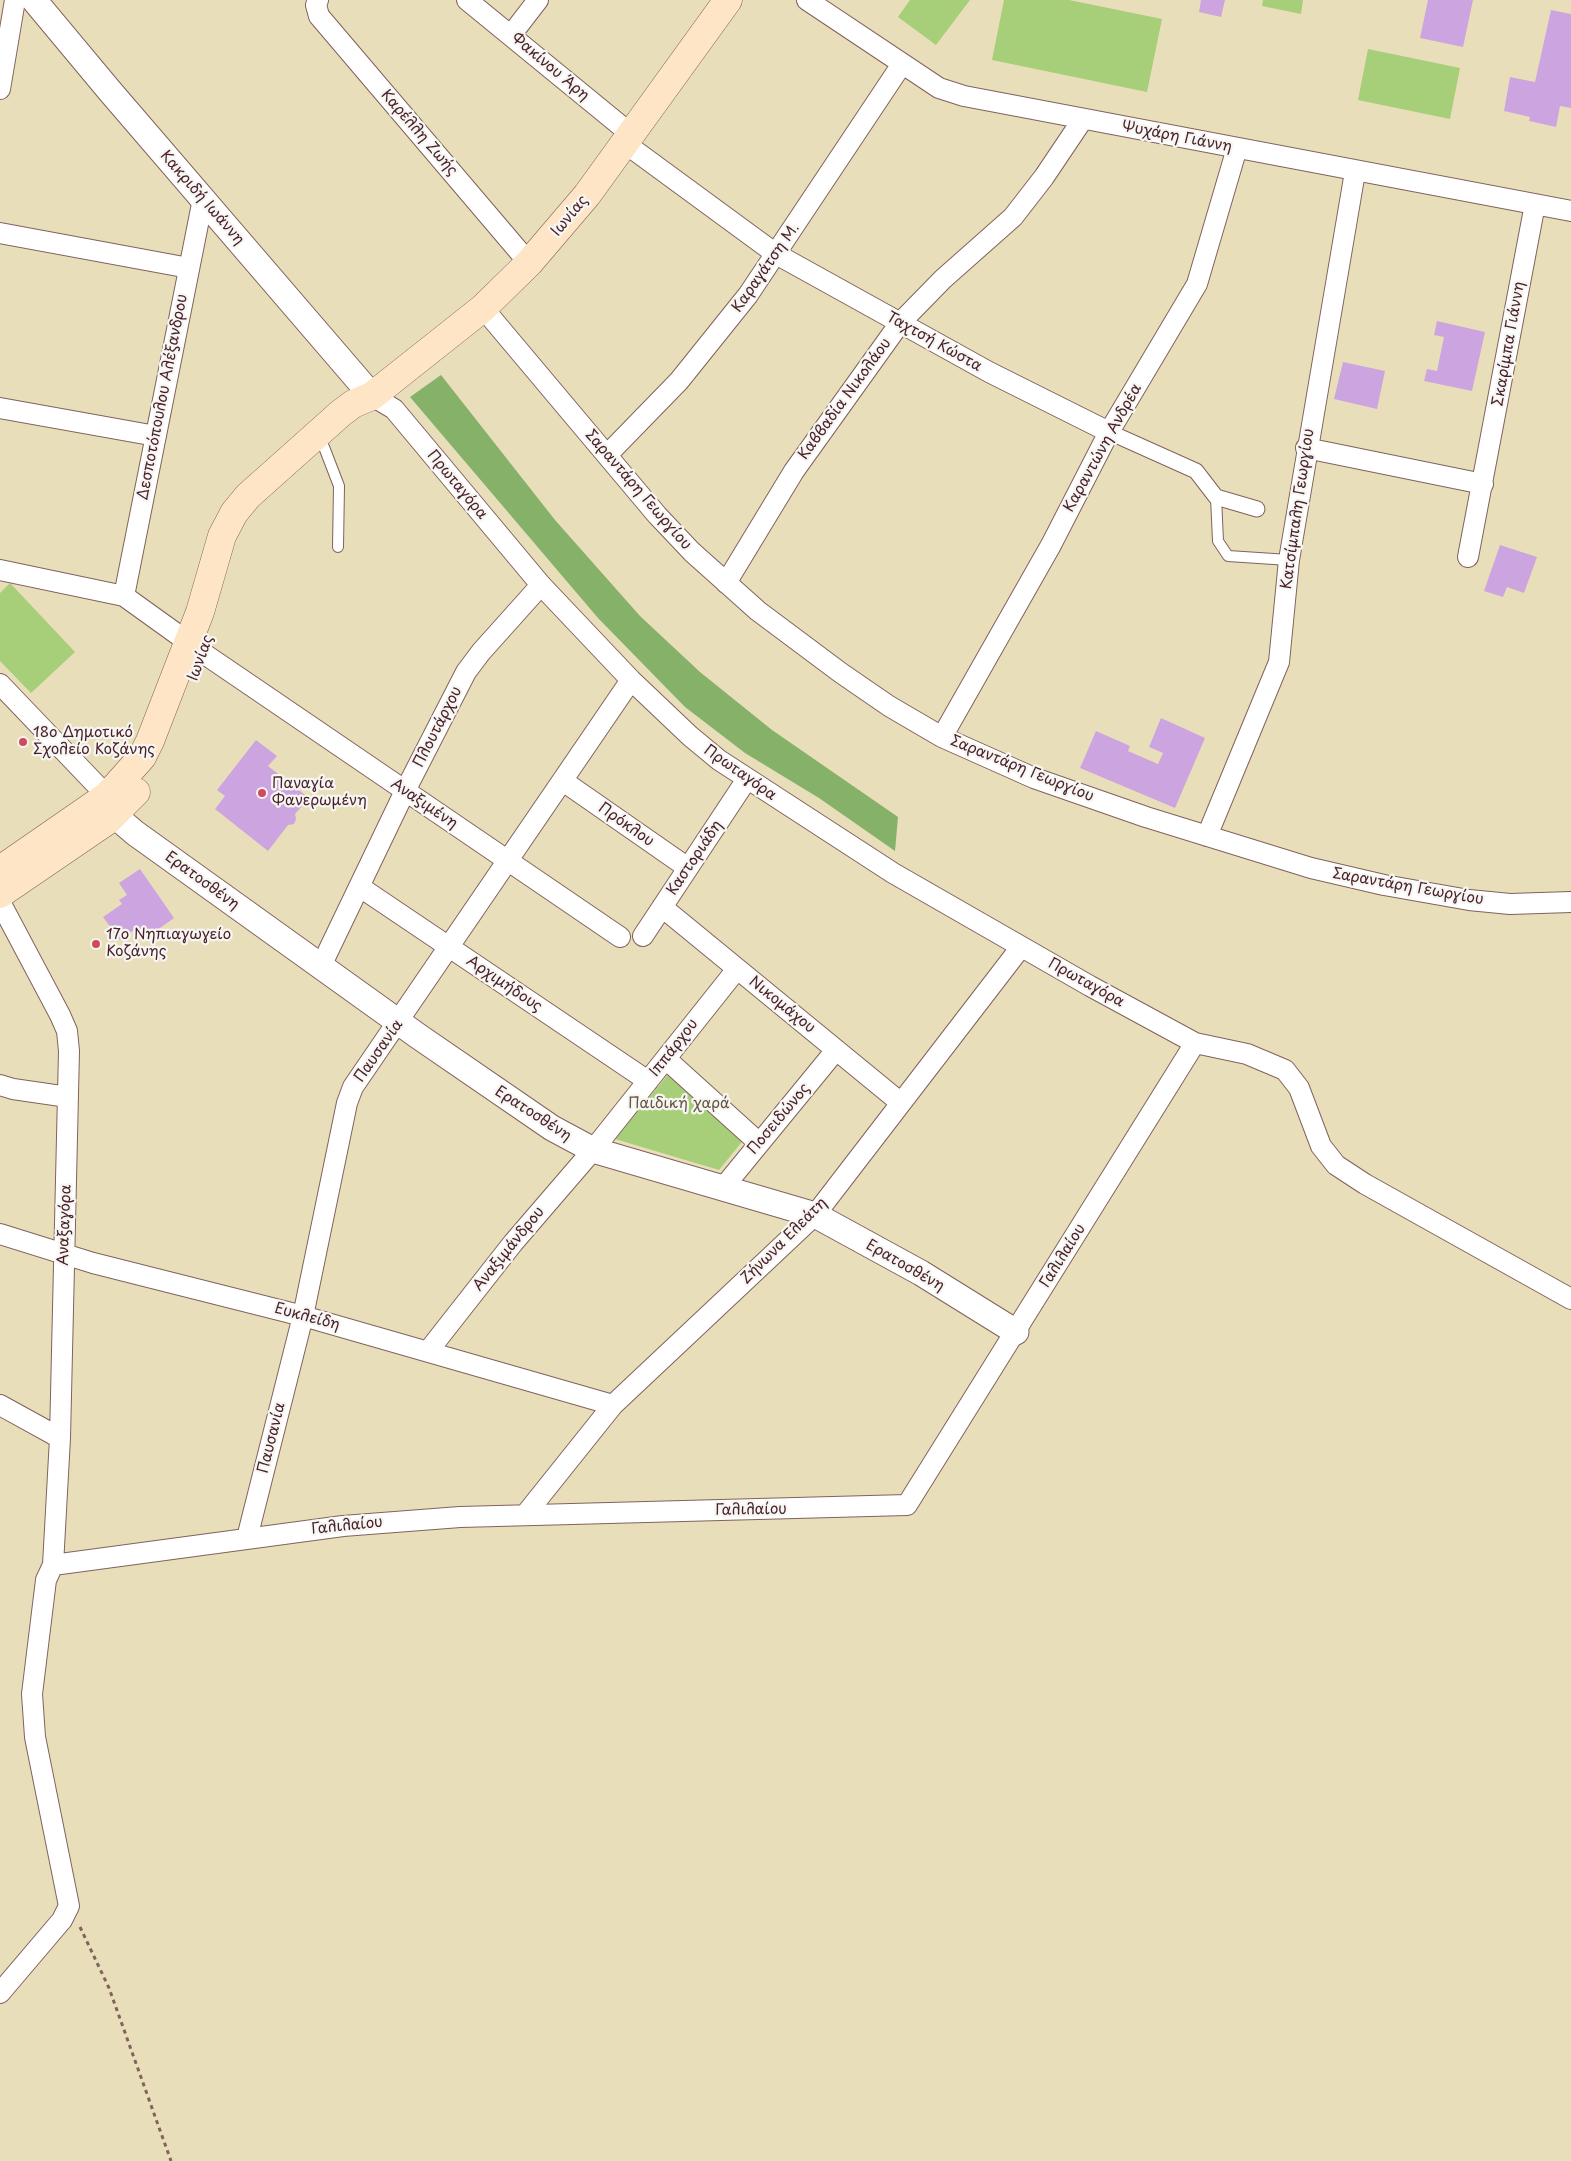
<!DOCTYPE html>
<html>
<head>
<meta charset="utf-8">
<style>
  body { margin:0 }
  canvas { display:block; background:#e9deba }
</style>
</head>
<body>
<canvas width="1571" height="2161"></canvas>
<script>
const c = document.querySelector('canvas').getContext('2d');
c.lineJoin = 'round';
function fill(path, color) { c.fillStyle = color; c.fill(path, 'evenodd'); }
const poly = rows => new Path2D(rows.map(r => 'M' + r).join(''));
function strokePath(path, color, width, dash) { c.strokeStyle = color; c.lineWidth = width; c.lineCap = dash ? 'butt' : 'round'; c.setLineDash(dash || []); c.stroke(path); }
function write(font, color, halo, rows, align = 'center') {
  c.font = font + ' "Playpen Sans",sans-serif'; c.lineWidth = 4.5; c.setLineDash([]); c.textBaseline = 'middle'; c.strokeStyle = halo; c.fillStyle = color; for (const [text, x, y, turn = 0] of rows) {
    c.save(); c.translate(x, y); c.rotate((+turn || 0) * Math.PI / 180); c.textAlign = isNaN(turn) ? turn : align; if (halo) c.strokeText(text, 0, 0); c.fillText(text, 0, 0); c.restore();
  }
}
fill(poly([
  [910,0,970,0,936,45,898,17],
  [1004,0,1069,0,1162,19,1147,92,992,60],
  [1263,0,1303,0,1301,14,1262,6],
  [1368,49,1460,68,1450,119,1358,100],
  [10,583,75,652,31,693,0,661,0,593],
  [671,1071,745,1138,719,1170,615,1139]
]), '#a7ce78');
fill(poly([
  [441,375,555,520,640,616,700,672,772,730,898,817,895,851,819,798,745,753,685,707,598,618,410,397]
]), '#85b168');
fill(poly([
  [1201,0,1225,0,1221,17,1199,12],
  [1428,0,1473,0,1463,47,1420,38],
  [1551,10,1571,14,1571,108,1560,106,1556,127,1529,121,1530,117,1504,111,1510,77,1535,82],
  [1437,321,1485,332,1472,391,1424,381,1427,369,1437,371,1444,337,1434,335],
  [1343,362,1385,371,1377,409,1334,399],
  [1500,545,1537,557,1524,593,1507,587,1503,597,1484,591],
  [1161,718,1205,738,1175,808,1080,768,1096,731,1130,746,1128,751,1158,764,1163,753,1149,747],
  [256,740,277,756,268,766,309,798,295,814,296,819,294,824,288,825,268,851,215,809,225,796,217,790],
  [140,869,174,918,146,938,138,927,120,940,103,917,122,904,119,900,127,895,119,883]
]), '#cca5e0');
const service = poly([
  [324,447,339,486,338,547],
  [1216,497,1218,541,1228,556,1289,560]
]);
const pedestrian = poly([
  [1109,432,1196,471,1216,497,1257,509]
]);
const minor = poly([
  [318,0,316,5,319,16,529,263],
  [467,0,632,135],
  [807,0,939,88,964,96,1571,211],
  [511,35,538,0],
  [0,89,15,0],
  [626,144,776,254,989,372,1109,432],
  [0,233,189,268],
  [483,308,657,515,692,552,758,611,841,673,889,706,942,737,1034,778,1146,817,1311,868,1384,885,1469,900,1510,904,1571,902],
  [372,396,394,409,541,585,631,680,690,736,719,760,893,873,1090,986,1195,1043,1247,1054,1285,1070,1299,1088,1321,1146,1336,1165,1365,1184,1571,1299],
  [0,408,156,436],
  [1306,448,1483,484],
  [607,455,679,381,748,295,902,64],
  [1468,557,1535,204],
  [0,570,124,596,188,642],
  [726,583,794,471,900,323,943,279,1013,217,1044,177,1083,119],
  [124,596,203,199],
  [203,653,620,937],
  [0,684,107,796],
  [942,737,1051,545,1109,432,1197,284,1237,148],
  [563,781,688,868],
  [1207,836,1279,662,1289,560,1355,172],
  [360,887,648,1081],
  [0,902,60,1015,67,1031,69,1051,60,1438,53,1565,46,1580,32,1694,35,1737,69,1906,62,1920,0,1993],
  [662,907,901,1103],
  [643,936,747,779],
  [321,966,405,791,466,672,481,652,541,585],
  [666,1059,759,1143],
  [0,1085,13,1089,68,1097],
  [722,1189,836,1050],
  [0,1234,93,1263,303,1316,613,1405],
  [429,1350,513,1243,593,1150,737,969],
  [0,1405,60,1438],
  [525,1515,613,1405,815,1215,1021,947],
  [247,1538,303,1316,347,1103,353,1087,631,680],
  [53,1565,343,1526,460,1517,907,1505,1195,1043]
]);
const tertiary = poly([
  [34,0,109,90,372,396],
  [107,796,121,821,135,833,418,1036,552,1128,593,1150,815,1215,921,1273,1016,1332]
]);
const secondary = poly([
  [0,870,107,796,142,757,150,741,200,612,222,536,234,513,248,496,341,413,353,404,372,396,483,308,529,263,587,195,728,0],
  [0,894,107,821,136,792]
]);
strokePath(service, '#82625d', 12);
strokePath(pedestrian, '#82625d', 17);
strokePath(minor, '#82625d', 22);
strokePath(tertiary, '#82625d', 27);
strokePath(secondary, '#82625d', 29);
strokePath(poly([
  [80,1927,109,1988,171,2161]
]), '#82625d', 3, [4, 4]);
strokePath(service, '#fff', 10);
strokePath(pedestrian, '#fff', 15);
strokePath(minor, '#fff', 20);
strokePath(tertiary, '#fff', 25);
strokePath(secondary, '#fde5c5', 28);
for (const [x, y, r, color] of [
  [23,742,5,"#d1495b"],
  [262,793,5,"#d1495b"],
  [96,944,5,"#d1495b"]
]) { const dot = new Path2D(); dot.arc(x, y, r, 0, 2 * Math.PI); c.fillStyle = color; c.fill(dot); strokePath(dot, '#f6f6f2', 2); }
write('15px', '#4a1f2b', '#f6f6f2', [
  ["Φακίνου Άρη",550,67,40],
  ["Καρέλλη Ζωής",419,133,49],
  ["Ψυχάρη Γιάννη",1177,137,11],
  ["Κακριδή Ιωάννη",202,198,49],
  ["Ιωνίας",570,216,-50],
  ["Καραγάτση Μ.",766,268,-55],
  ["Ταχτσή Κώστα",934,342,29],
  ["Σκαρίμπα Γιάννη",1509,344,-80],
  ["Δεσποτόπουλου Αλέξανδρου",163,397,-79],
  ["Καββαδία Νικολάου",845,399,-54],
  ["Καραντώνη Ανδρέα",1103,448,-61],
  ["Πρωταγόρα",457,485,50],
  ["Σαραντάρη Γεωργίου",638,490,49],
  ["Κατσίμπαλη Γεωργίου",1298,509,-82],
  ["Ιωνίας",201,658,-70],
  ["Πλουτάρχου",438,727,-63],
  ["Σαραντάρη Γεωργίου",1022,769,22],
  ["Πρωταγόρα",740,773,35],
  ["Αναξιμένη",424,804,34],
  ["Πρόκλου",626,825,35],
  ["Καστοριάδη",695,858,-56],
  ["Ερατοσθένη",202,881,36],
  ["Σαραντάρη Γεωργίου",1408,887,10],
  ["Πρωταγόρα",1086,983,29],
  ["Αρχιμήδους",504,984,34],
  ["Νικομάχου",782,1005,39],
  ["Ιππάρχου",674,1048,-52],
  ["Παυσανία",379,1051,-55],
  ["Ερατοσθένη",533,1114,33],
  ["Ποσειδώνος",779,1119,-50],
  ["Αναξαγόρα",65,1225,-88],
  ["Ζήνωνα Ελεάτη",784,1241,-45],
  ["Αναξιμάνδρου",509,1249,-51],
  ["Γαλιλαίου",1063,1256,-58],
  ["Ερατοσθένη",905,1266,30],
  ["Ευκλείδη",307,1317,15],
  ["Παυσανία",272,1438,-76],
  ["Γαλιλαίου",751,1510,-1],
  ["Γαλιλαίου",347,1526,-6]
]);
write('15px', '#4a1f2b', '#f6f6f2', [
  ["18ο Δημοτικό",33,733],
  ["Σχολείο Κοζάνης",33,750],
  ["Παναγία",272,784],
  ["Φανερωμένη",272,801],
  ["17ο Νηπιαγωγείο",106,935],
  ["Κοζάνης",106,952]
], 'left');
write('15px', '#665442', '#f6f6f2', [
  ["Παιδική χαρά",679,1104]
]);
</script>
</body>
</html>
